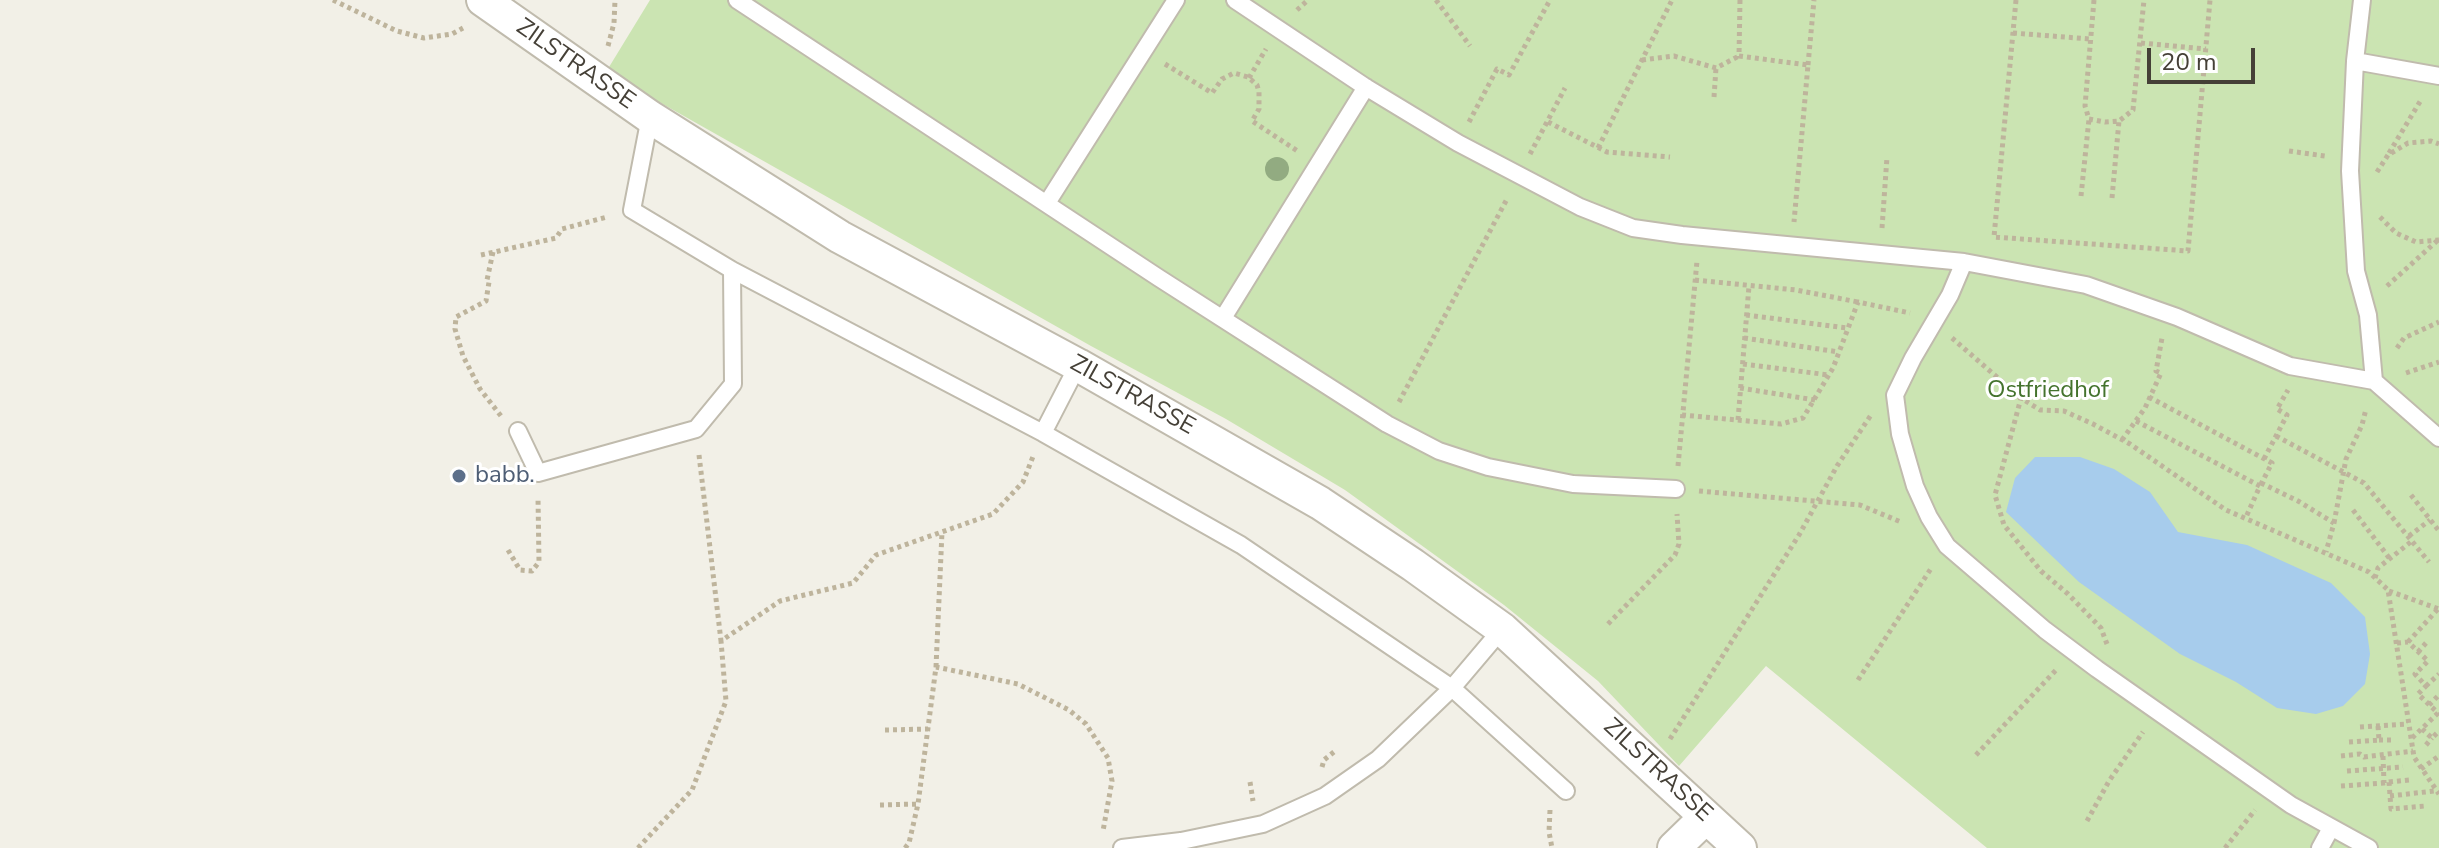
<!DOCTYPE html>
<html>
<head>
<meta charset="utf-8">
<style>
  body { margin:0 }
  #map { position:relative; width:2439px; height:848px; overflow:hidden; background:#f2f0e7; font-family:"Nunito Sans",sans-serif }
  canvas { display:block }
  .scale { position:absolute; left:2147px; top:48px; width:108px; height:36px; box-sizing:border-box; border:4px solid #454037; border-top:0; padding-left:10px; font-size:24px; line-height:28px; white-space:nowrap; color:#454037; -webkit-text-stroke:6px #fff; paint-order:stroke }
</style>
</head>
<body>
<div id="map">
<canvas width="2439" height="848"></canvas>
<div class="scale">20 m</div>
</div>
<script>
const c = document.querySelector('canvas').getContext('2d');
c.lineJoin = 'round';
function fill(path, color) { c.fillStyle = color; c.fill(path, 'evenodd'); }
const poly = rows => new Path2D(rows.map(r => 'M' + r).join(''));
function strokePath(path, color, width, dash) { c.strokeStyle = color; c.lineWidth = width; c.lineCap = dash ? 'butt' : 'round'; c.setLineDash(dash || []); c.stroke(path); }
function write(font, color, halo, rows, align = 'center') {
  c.font = font + ' "Nunito Sans",sans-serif'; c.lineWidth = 6; c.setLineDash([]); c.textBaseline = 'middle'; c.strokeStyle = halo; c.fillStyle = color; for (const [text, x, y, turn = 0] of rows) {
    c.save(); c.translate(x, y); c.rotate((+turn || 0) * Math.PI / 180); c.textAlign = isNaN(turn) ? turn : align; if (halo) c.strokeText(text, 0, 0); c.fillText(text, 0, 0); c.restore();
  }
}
fill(poly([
  [650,0,2439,0,2439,848,1987,848,1766,666,1679,766,1598,681,1504,605,1345,490,1226,419,1091,346,606,72]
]), '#cbe4b2');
fill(poly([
  [2035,457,2080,457,2114,469,2150,492,2178,532,2247,545,2331,583,2365,617,2370,654,2365,684,2343,706,2316,714,2277,708,2236,682,2180,654,2079,582,2006,512,2015,478]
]), '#a7ccec');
const lane = poly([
  [737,0,1159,278,1387,424,1439,451,1488,467,1573,484,1676,489],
  [1235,0,1364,86,1458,143,1580,207,1633,228,1682,235,1964,262,2086,285,2177,317,2290,366,2374,381,2368,315,2356,271,2350,171,2355,61,2362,0],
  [2355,61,2439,76],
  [650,117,632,210,732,270,1043,433,1241,545,1452,688,1566,791],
  [1047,203,1176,0],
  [1964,262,1950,295,1913,358,1895,395,1900,434,1915,486,1929,517,1947,546,2045,630,2097,669,2291,805,2369,848],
  [1223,318,1366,87],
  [2374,381,2439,438],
  [518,431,538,473,696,429,733,384,732,270],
  [1043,433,1078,365],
  [1122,848,1181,841,1263,824,1325,796,1378,759,1452,688,1502,629],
  [2320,848,2331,828]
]);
const street = poly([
  [483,0,650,117,840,237,1078,365,1320,503,1413,565,1502,629,1740,848],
  [1674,848,1706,817]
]);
strokePath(lane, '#c0bbad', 20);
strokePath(street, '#c0bbad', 36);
strokePath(poly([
  [333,0,397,31,424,38,452,34,463,28],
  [1436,0,1470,46],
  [1740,0,1739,56,1808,65,1794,222],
  [2016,0,1994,237,2188,251,2210,0],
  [2094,0,2085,106,2089,119,2105,122,2119,121,2133,110,2144,0],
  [1297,10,1308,0],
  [2013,33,2090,39],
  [2141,43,2206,49],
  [608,46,614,23,615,0],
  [1642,60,1674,56,1716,68,1739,56],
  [1165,64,1212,93,1222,79,1234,73,1248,77,1257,85,1259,92,1259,109,1252,121,1299,152],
  [1808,65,1814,0],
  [1249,78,1266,49],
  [1714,97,1716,68],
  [1469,122,1497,69,1509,75,1550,0],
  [1548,122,1607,152,1670,157],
  [1598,148,1672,0],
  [2289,151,2325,156],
  [2389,153,2421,100],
  [1530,154,1565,88],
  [2377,172,2388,155,2408,143,2431,141,2439,144],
  [2081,196,2089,119],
  [2112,198,2119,121],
  [2380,217,2396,233,2416,242,2439,240],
  [1882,228,1887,157],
  [493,252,487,280,489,282,486,301,456,317,455,329,463,356,480,389,501,416],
  [481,255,556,238,562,229,607,217],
  [1695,280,1796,290,1858,302],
  [2387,286,2438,240],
  [1746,315,1847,328],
  [1744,338,1839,352],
  [1952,338,2021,398],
  [2397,348,2404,338,2439,322],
  [1743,364,1829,375],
  [2406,373,2439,362],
  [1740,388,1815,400],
  [2149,397,2272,463,2260,486],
  [1399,402,1507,199],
  [1682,415,1781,424,1803,418,1833,368,1858,302,1910,313],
  [1738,420,1749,286],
  [2136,421,2260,486,2246,517],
  [2276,436,2364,483,2429,562],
  [2122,440,2145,408,2161,373,2156,371,2162,338],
  [699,455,721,641],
  [2264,459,2287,415,2277,409,2288,390],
  [1678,466,1697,261],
  [2261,483,2298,501,2334,523,2326,552],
  [1699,491,1860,505,1901,522],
  [2411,495,2439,531],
  [2353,510,2390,559],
  [2334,523,2346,459,2362,425,2366,409],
  [2409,536,2430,520],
  [508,550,520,570,532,571,539,562,538,498],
  [2375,578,2378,568,2412,541],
  [2389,591,2439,609],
  [1608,624,1675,555,1679,544,1677,514],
  [2408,642,2438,609],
  [2397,643,2408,642,2428,661,2415,674,2426,686,2418,694,2438,713,2411,739],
  [2107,644,2101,628,2068,594,2041,571,2004,525,1995,495,2021,398,2040,410,2064,411,2093,424,2130,444,2226,510,2369,572,2388,590,2414,757,2439,794],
  [2418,652,2426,643],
  [936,667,942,532],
  [1858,680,1932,567],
  [2426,686,2439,674],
  [2429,705,2439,695],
  [2360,727,2408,724],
  [2422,729,2432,738,2439,731],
  [885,730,928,729],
  [1670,739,1799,535,1837,466,1871,415],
  [2379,740,2391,740],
  [2349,742,2379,740,2378,726],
  [2426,745,2432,738],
  [1976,755,2057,669],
  [2341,756,2360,754,2364,757,2413,751],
  [2383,756,2384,783,2389,782,2391,809,2425,806],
  [1322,767,1324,760,1335,751],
  [2421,769,2439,756],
  [2347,771,2403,767],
  [1250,782,1253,801],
  [2389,782,2409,780],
  [2341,786,2384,783],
  [2390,796,2434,791],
  [880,805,918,804],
  [1550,810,1549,832,1552,848],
  [2087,821,2109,781,2143,732],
  [638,848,692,790,726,701,721,641,780,601,853,583,876,555,993,514,1023,482,1034,454],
  [905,848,909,843,918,804,936,667,1018,684,1069,710,1086,724,1108,758,1112,781,1103,831],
  [2225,848,2255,810]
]), '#beb49c', 5, [4, 4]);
strokePath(lane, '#fff', 16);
strokePath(street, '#fff', 32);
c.fillStyle = '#92ab81';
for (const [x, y] of [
  [1277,169]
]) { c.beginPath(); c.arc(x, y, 12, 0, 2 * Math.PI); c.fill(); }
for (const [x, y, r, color] of [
  [459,476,8,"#5c6f8a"]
]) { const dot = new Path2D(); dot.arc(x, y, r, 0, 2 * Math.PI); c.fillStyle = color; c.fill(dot); strokePath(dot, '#fff', 3); }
write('24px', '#454037', '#fff', [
  ["ZILSTRASSE",575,65,35],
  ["ZILSTRASSE",1132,396,29],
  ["ZILSTRASSE",1657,771,43]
]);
write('24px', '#44732d', '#fff', [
  ["Ostfriedhof",2048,391]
]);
write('24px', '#4e5e75', '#fff', [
  ["babb.",475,476]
], 'left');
</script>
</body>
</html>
